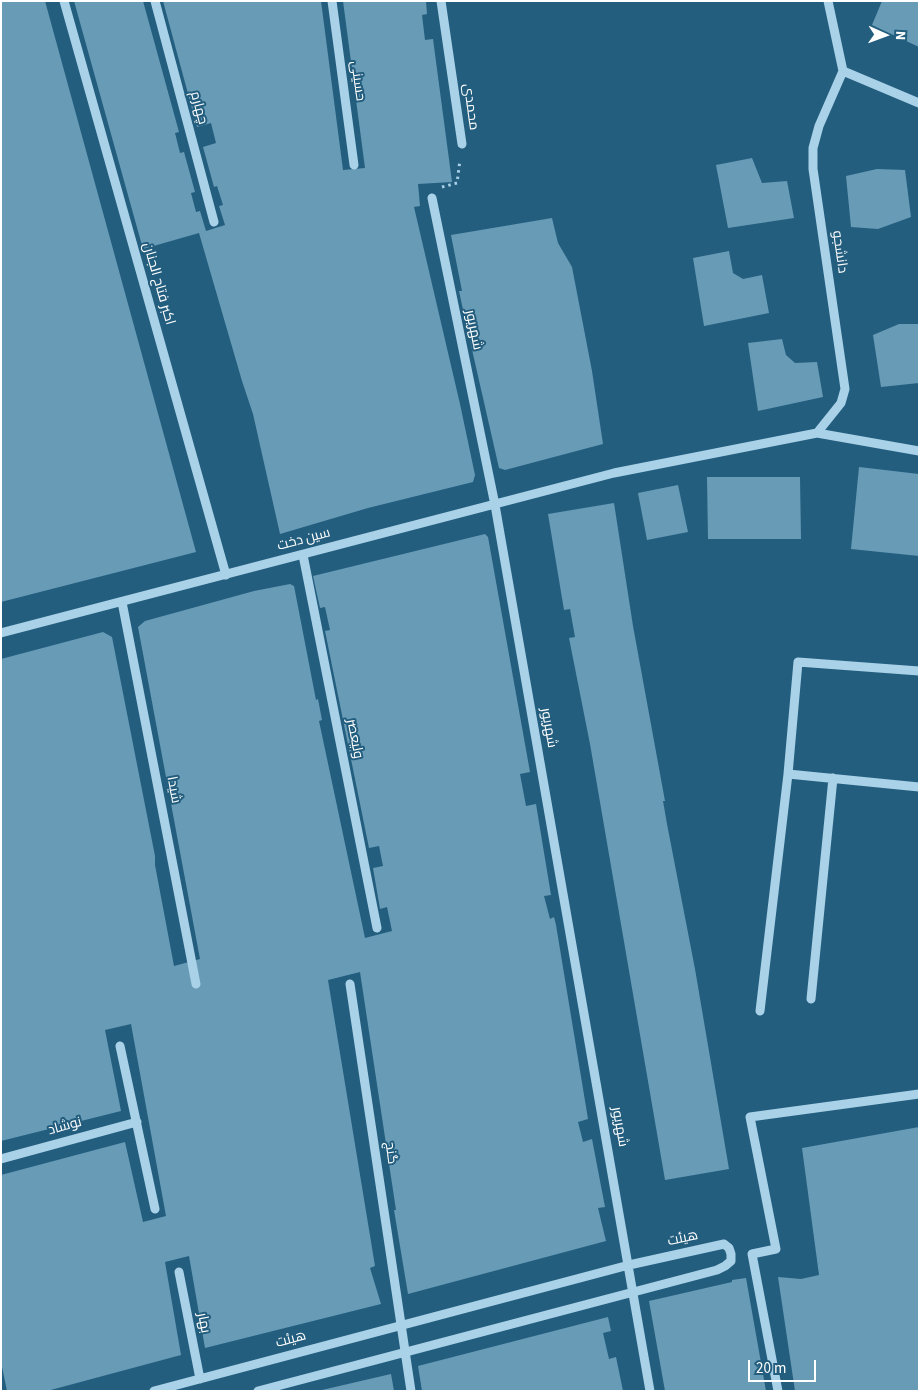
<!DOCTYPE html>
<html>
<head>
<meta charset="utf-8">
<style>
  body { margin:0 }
  #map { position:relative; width:920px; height:1392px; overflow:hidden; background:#235e7f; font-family:"Source Sans 3",sans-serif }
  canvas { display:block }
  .frame { position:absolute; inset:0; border:2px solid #fff; pointer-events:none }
  .north { position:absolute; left:860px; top:10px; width:50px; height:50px; -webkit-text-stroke:4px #235e7f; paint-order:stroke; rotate:92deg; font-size:14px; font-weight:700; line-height:20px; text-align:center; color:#fff }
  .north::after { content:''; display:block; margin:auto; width:18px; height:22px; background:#fff; clip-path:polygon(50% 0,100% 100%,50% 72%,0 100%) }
  .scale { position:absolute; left:748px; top:1360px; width:68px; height:22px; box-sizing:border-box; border:2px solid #fff; border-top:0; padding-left:6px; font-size:15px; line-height:18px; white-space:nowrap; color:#fff; -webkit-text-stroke:4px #235e7f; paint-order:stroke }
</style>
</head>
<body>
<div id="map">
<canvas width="920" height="1392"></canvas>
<div class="frame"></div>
<div class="north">N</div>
<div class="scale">20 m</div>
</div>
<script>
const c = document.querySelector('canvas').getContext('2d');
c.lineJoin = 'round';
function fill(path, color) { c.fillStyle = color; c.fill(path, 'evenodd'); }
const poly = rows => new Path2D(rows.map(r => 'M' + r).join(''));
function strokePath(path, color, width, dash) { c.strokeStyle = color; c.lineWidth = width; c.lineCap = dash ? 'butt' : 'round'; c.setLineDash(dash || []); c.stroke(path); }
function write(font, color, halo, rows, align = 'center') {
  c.font = font + ' "Source Sans 3",Cairo,sans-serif'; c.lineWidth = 4; c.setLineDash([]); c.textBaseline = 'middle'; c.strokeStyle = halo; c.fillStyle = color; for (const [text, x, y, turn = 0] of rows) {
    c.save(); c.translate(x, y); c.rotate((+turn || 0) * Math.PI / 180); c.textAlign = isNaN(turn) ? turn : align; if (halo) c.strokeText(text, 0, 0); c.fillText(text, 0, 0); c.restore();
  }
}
fill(poly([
  [1,1,45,1,196,552,1,602],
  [74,1,143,1,179,132,175,133,180,153,184,152,195,192,191,193,196,212,200,211,206,231,225,225,219,206,223,205,217,186,214,187,203,147,216,143,211,123,197,127,163,1,321,1,343,170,365,168,343,1,426,1,427,14,422,15,425,40,433,39,452,182,418,184,420,206,414,207,460,404,475,475,473,482,368,508,280,534,253,414,242,381,199,233,143,249],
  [882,1,919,1,919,47,872,25],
  [752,158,762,183,787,181,794,218,728,228,716,165],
  [877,169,905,170,911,217,878,229,851,227,846,176],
  [552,218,558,243,572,267,592,371,603,444,505,470,499,468,465,319,459,291,462,291,451,235],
  [729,251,733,273,743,279,762,275,769,313,704,326,693,258],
  [899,324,919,324,919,383,881,387,873,335],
  [782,339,786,355,795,363,817,362,823,397,758,411,748,343],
  [859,467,919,474,919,556,851,549],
  [707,477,800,477,801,539,708,539],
  [678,485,688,532,647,540,638,493],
  [614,503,633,626,665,801,663,801,667,824,695,969,729,1169,665,1180,590,744,569,638,575,637,570,609,564,610,548,514],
  [485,534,488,537,530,772,520,774,526,806,536,804,551,895,544,896,550,919,554,917,556,925,588,1119,578,1122,583,1142,592,1139,605,1207,598,1208,606,1241,408,1294,394,1210,396,1210,360,972,328,980,375,1266,370,1268,381,1304,205,1348,189,1256,165,1262,181,1355,47,1391,7,1391,1,1362,1,1175,125,1142,143,1222,166,1216,131,1024,105,1030,121,1111,1,1141,1,659,103,632,112,637,155,856,155,865,174,966,200,959,138,627,145,621,254,591,290,584,294,586,316,700,318,699,322,720,319,721,365,938,392,931,387,907,380,909,373,868,383,866,379,846,369,848,325,631,330,630,325,607,320,608,313,576],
  [919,1127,919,1391,795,1391,778,1277,801,1279,819,1275,802,1148],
  [746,1278,766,1391,665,1391,649,1301,732,1282,732,1280],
  [608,1317,611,1331,603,1333,609,1359,616,1357,623,1391,422,1391,418,1366],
  [391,1374,394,1391,322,1391,322,1390]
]), '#689bb6');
strokePath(poly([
  [442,187,457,183,460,160]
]), '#a9d1e7', 3, [2.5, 4]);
strokePath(poly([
  [64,1,226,575],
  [155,1,214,222],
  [332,1,354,165],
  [441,1,462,144],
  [828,1,843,71],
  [843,71,919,103],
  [432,198,495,505,650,1391],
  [817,433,841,403,845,389,813,169,813,148,819,126,843,71],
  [303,555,377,928],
  [122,602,196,984],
  [1,633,614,473,817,433,919,451],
  [788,774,798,662,919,671],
  [350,984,411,1391],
  [811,999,833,778],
  [760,1011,788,774,919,787],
  [120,1046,155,1209],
  [1,1159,137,1122],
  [179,1272,200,1379],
  [154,1391,629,1265,724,1244,729,1248,731,1254,731,1261,725,1266,717,1270,258,1391],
  [778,1391,752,1254,776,1249,750,1117,919,1094]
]), '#a9d1e7', 9);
write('14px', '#fff', '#235e7f', [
  ["حسینی",357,81,82],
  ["محمدی",470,107,82],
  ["چهارم",198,108,75],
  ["دانشجو",839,252,82],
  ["اکبر فتاح الجنان",158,284,74],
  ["شهریور",473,330,78],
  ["سین دخت",304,540,-15],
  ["شهریور",548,728,80],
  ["ولیعصر",354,739,79],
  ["شیدا",173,790,79],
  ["نوشاد",65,1127,-15],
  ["شهریور",619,1127,80],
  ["گنج",390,1153,82],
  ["هیئت",683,1239,-12],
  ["بهار",203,1323,79],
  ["هیئت",291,1340,-15]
]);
</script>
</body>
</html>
